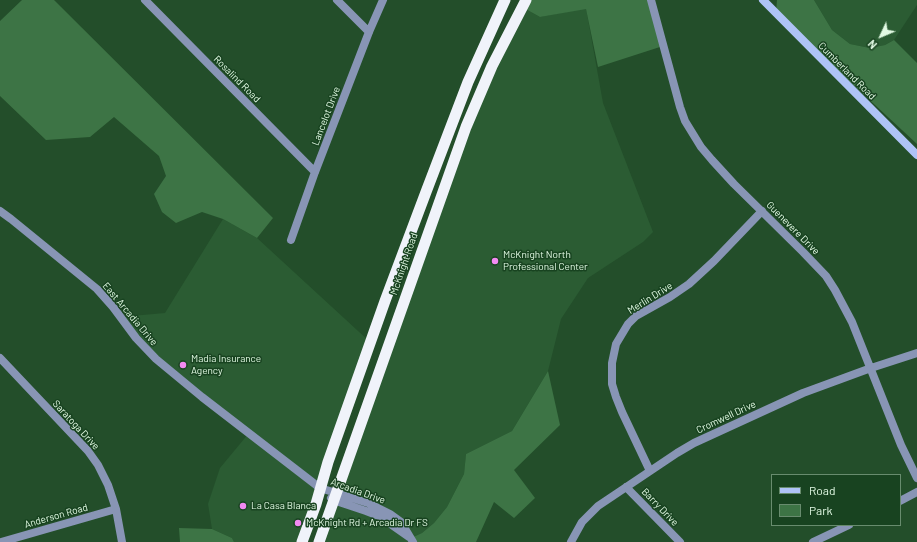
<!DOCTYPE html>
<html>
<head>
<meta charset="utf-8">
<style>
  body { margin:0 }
  #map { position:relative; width:917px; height:542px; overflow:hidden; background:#234e2a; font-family:Barlow,sans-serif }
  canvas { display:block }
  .legend { position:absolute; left:771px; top:474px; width:130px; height:52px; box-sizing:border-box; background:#184320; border:1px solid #688c6e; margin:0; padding:5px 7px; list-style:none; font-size:12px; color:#e1f9e3 }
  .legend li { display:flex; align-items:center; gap:8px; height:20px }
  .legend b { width:20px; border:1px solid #688c6e }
  .north { position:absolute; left:861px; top:16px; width:40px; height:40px; -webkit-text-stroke:3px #184320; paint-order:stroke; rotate:226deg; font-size:11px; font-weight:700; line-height:16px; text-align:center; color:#e1f9e3 }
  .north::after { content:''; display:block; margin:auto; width:14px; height:18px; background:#e1f9e3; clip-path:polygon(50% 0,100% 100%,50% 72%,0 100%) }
</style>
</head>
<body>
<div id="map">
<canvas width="917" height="542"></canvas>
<ul class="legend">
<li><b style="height:5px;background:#aec3f6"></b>Road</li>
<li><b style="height:11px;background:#3d7445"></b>Park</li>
</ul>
<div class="north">N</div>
</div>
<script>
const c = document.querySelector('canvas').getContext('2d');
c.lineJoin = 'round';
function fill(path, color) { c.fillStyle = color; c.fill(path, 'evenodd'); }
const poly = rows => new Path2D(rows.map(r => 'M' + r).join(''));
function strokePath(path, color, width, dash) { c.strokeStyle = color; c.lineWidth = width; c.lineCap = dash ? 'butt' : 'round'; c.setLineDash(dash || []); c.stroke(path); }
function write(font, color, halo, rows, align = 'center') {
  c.font = font + ' Barlow,sans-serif'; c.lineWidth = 3; c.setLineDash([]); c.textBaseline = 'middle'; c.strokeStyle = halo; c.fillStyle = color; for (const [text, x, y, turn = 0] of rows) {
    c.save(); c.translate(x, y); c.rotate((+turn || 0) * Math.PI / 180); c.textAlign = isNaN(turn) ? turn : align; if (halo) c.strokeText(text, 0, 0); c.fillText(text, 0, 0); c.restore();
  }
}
fill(poly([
  [814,0,917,0,917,5,894,40,885,45,870,48,850,44,832,30],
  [522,7,540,17,586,8,603,103,653,232,643,242,588,278,561,319,548,371,512,431,466,454,464,474,447,507,434,523,422,533,411,538,413,542,319,542,333,500,401,522,336,492,452,165],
  [223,219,257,238,370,342,302,542,234,542,232,538,212,529,208,504,220,468,249,433,167,368,120,317,165,313]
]), '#2b5c33');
fill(poly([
  [22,0,54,0,273,218,257,238,223,219,202,212,176,223,162,212,154,194,166,176,159,156,114,117,90,137,46,140,0,96,0,21],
  [526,0,651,0,663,46,598,67,586,9,540,17,522,7],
  [777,0,814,0,832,30,850,44,870,48,885,45,894,40,917,63,917,144,776,13],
  [548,371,560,425,514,470,535,498,514,518,494,502,476,542,413,542,411,538,422,533,434,523,447,507,464,474,466,454,512,431],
  [179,528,212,529,232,538,234,542,180,542]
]), '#3d7445');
strokePath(poly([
  [145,0,315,172],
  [337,0,369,32],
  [651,0,680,107,685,121,701,147,712,160,734,184,803,252,826,276,835,290,852,322,901,445,917,478],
  [0,211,11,219,97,289,113,307,136,338,156,359,202,397,320,488],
  [291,240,315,172,369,32,383,0],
  [0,358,88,451,98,465,108,485,116,509,122,542],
  [650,471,622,412,616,397,612,384,612,363,616,344,628,324,636,316,670,297,689,284,714,261,762,211],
  [626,487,680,542],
  [900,501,917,492],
  [1,542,116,509],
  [571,542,582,522,598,506,677,453,694,443,803,393,871,368,917,353],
  [813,542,849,525]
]), '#8895b5', 8);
strokePath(poly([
  [320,488,368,503,390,514,401,522,413,542],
  [331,498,333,500,366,511,379,516,409,537]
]), '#8895b5', 8);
strokePath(poly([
  [763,0,917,155]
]), '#aec3f6', 8);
strokePath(poly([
  [302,542,316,504,328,462,385,301,426,192,468,82,505,0],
  [319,542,466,127,492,66,526,0]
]), '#f0f3fa', 11);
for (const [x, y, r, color] of [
  [495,261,4,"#f38af2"],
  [183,365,4,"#f38af2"],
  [243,506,4,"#f38af2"],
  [298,523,4,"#f38af2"]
]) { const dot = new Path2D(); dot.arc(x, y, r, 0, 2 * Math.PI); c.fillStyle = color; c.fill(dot); strokePath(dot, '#184320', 1.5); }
write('10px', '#e1f9e3', '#184320', [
  ["Cumberland Road",847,71,45],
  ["Rosalind Road",237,79,45],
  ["Lancelot Drive",326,116,-69],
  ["Guenevere Drive",793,228,45],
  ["McKnight Road",404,264,-71],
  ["Merlin Drive",650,298,-32],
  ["East Arcadia Drive",130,314,50],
  ["Cromwell Drive",726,417,-25],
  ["Saratoga Drive",76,425,47],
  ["Arcadia Drive",358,491,20],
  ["Barry Drive",660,507,46],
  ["Anderson Road",56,516,-16]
]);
write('10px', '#e1f9e3', '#184320', [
  ["McKnight North",503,255],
  ["Professional Center",503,267],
  ["Madia Insurance",191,359],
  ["Agency",191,371],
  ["La Casa Blanca",251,506],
  ["McKnight Rd + Arcadia Dr FS",306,523]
], 'left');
</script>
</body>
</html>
